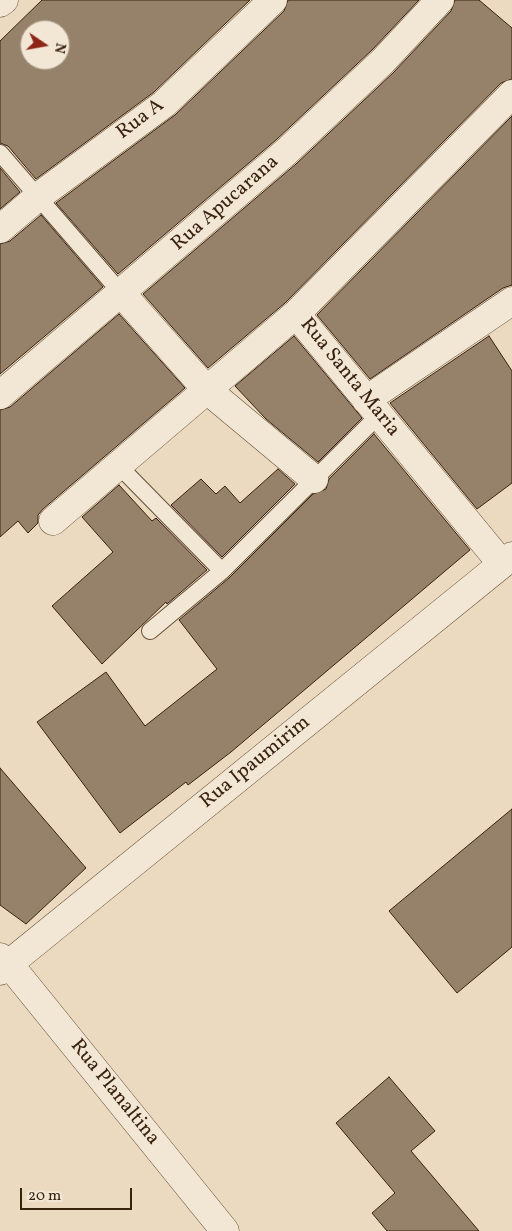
<!DOCTYPE html>
<html>
<head>
<meta charset="utf-8">
<style>
  body { margin:0 }
  #map { position:relative; width:512px; height:1231px; overflow:hidden; background:#ebdabf; font-family:Vollkorn,serif }
  canvas { display:block }
  .north { position:absolute; left:20px; top:20px; width:50px; height:50px; box-sizing:border-box; background:#f2e7d5; border:1px solid #a89885; border-radius:50%; rotate:102deg; font-size:14px; font-weight:700; line-height:20px; text-align:center; color:#39220e }
  .north::after { content:''; display:block; margin:auto; width:18px; height:22px; background:#8f2418; clip-path:polygon(50% 0,100% 100%,50% 72%,0 100%) }
  .scale { position:absolute; left:20px; top:1188px; width:112px; height:22px; box-sizing:border-box; border:2px solid #39220e; border-top:0; padding-left:6px; font-size:15px; line-height:18px; white-space:nowrap; color:#39220e; -webkit-text-stroke:4px #f2e7d5; paint-order:stroke }
</style>
</head>
<body>
<div id="map">
<canvas width="512" height="1231"></canvas>
<div class="north">N</div>
<div class="scale">20 m</div>
</div>
<script>
const c = document.querySelector('canvas').getContext('2d');
c.lineJoin = 'round';
function fill(path, color) { c.fillStyle = color; c.fill(path, 'evenodd'); }
const poly = rows => new Path2D(rows.map(r => 'M' + r).join(''));
function strokePath(path, color, width, dash) { c.strokeStyle = color; c.lineWidth = width; c.lineCap = dash ? 'butt' : 'round'; c.setLineDash(dash || []); c.stroke(path); }
function write(font, color, halo, rows, align = 'center') {
  c.font = font + ' Vollkorn,serif'; c.lineWidth = 4; c.setLineDash([]); c.textBaseline = 'middle'; c.strokeStyle = halo; c.fillStyle = color; for (const [text, x, y, turn = 0] of rows) {
    c.save(); c.translate(x, y); c.rotate((+turn || 0) * Math.PI / 180); c.textAlign = isNaN(turn) ? turn : align; if (halo) c.strokeText(text, 0, 0); c.fillText(text, 0, 0); c.restore();
  }
}
const building = poly([
  [42,0,250,0,154,92,36,179,8,146,0,143,0,41,42,0],
  [30,30,60,30,60,60,30,60,30,30],
  [288,0,419,0,372,50,276,140,118,274,56,203,175,115,284,11,288,0],
  [455,0,479,0,512,28,512,79,501,83,285,303,208,368,143,294,296,164,394,72,451,11,455,0],
  [512,116,512,285,503,288,370,379,317,315,512,116],
  [0,168,20,192,0,209,0,168],
  [41,215,103,287,0,374,0,244,10,241,41,215],
  [119,314,185,388,43,509,38,515,38,523,28,533,18,521,0,537,0,410,10,407,119,314],
  [294,336,362,418,318,462,266,419,235,386,294,336],
  [489,336,512,371,512,483,477,509,390,403,489,336],
  [374,434,470,550,231,752,188,785,186,782,120,833,37,722,106,672,145,726,217,669,179,620,229,578,313,494,326,489,329,479,374,434],
  [278,469,295,484,222,557,171,505,201,479,216,494,225,486,240,503,278,469],
  [119,485,152,521,156,518,207,570,167,604,166,602,102,664,52,606,113,552,82,517,119,485],
  [0,768,86,868,26,924,0,905,0,768],
  [512,809,512,947,457,993,389,911,512,809],
  [389,1077,435,1131,411,1151,479,1231,387,1231,372,1213,395,1193,336,1123,389,1077]
]);
fill(building, '#96826a');
strokePath(building, '#39220e', 1);
const lane = poly([
  [0,153,122,294],
  [118,465,222,571],
  [150,631,222,571,378,416]
]);
const street = poly([
  [0,3,4,0],
  [0,229,39,196,164,104,273,0],
  [122,294,206,389,314,479],
  [0,395,286,152,383,61,440,0],
  [366,400,512,301],
  [53,521,296,314],
  [502,564,296,314,512,94],
  [0,957,9,964,225,1231],
  [0,971,512,556]
]);
strokePath(lane, '#66503a', 18);
strokePath(street, '#66503a', 29);
strokePath(lane, '#f2e7d5', 16);
strokePath(street, '#f2e7d5', 28);
write('20px', '#39220e', '#f2e7d5', [
  ["Rua A",141,120,-37],
  ["Rua Apucarana",226,204,-41],
  ["Rua Santa Maria",349,378,51],
  ["Rua Ipaumirim",256,763,-39],
  ["Rua Planaltina",114,1093,51]
]);
</script>
</body>
</html>
